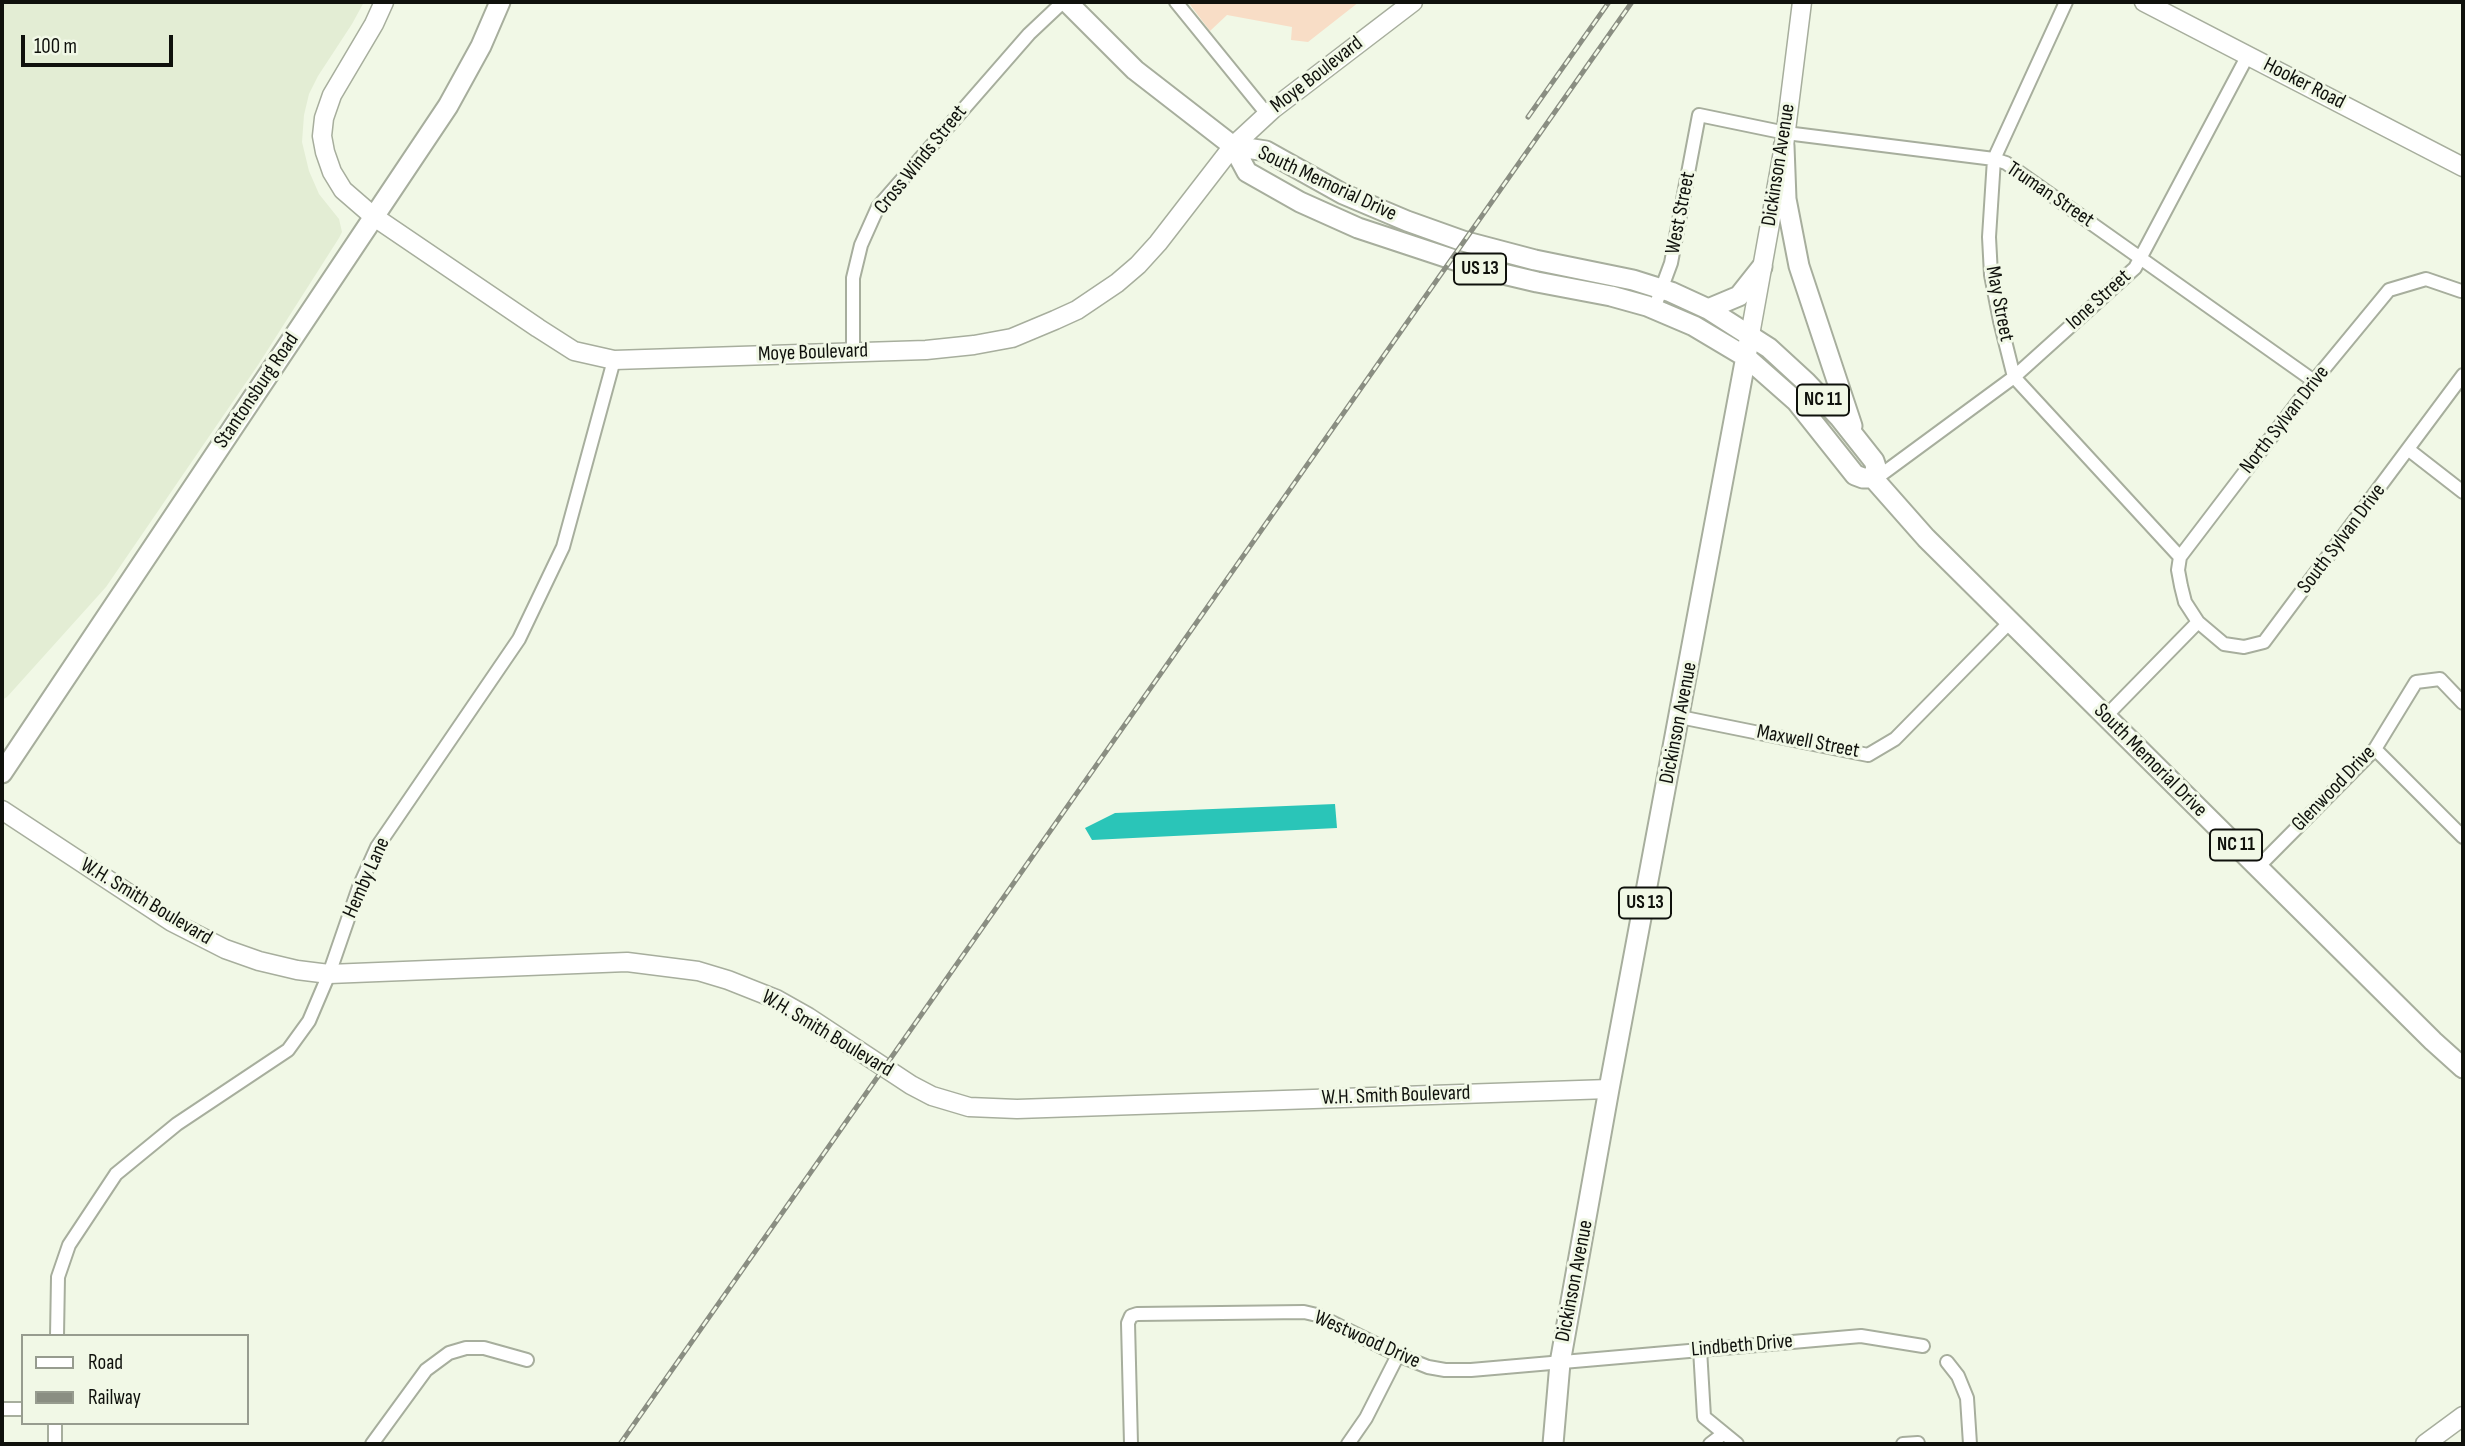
<!DOCTYPE html>
<html>
<head>
<meta charset="utf-8">
<style>
  body { margin:0 }
  #map { position:relative; width:2465px; height:1446px; overflow:hidden; background:#f1f8e6; font-family:"Sofia Sans Condensed",sans-serif }
  canvas { display:block }
  .frame { position:absolute; inset:0; border:4px solid #0f110c; pointer-events:none }
  .legend { position:absolute; left:21px; top:1334px; width:228px; height:91px; box-sizing:border-box; background:#f1f8e6; border:2px solid #979c8f; margin:0; padding:9px 12px; list-style:none; font-size:21px; color:#0f110c }
  .legend li { display:flex; align-items:center; gap:14px; height:35px }
  .legend b { width:35px; border:2px solid #979c8f }
  .scale { position:absolute; left:21px; top:35px; width:152px; height:32px; box-sizing:border-box; border:4px solid #0f110c; border-top:0; padding-left:9px; font-size:21px; line-height:24px; white-space:nowrap; color:#0f110c; -webkit-text-stroke:5px #f1f8e6; paint-order:stroke }
</style>
</head>
<body>
<div id="map">
<canvas width="2465" height="1446"></canvas>
<div class="frame"></div>
<ul class="legend">
<li><b style="height:9px;background:#fff"></b>Road</li>
<li><b style="height:9px;background:#8a8e82"></b>Railway</li>
</ul>
<div class="scale">100 m</div>
</div>
<script>
const c = document.querySelector('canvas').getContext('2d');
c.lineJoin = 'round';
function fill(path, color) { c.fillStyle = color; c.fill(path, 'evenodd'); }
const poly = rows => new Path2D(rows.map(r => 'M' + r).join(''));
function strokePath(path, color, width, dash) { c.strokeStyle = color; c.lineWidth = width; c.lineCap = dash ? 'butt' : 'round'; c.setLineDash(dash || []); c.stroke(path); }
function write(font, color, halo, rows, align = 'center') {
  c.font = font + ' "Sofia Sans Condensed",sans-serif'; c.lineWidth = 6; c.setLineDash([]); c.textBaseline = 'middle'; c.strokeStyle = halo; c.fillStyle = color; for (const [text, x, y, turn = 0] of rows) {
    c.save(); c.translate(x, y); c.rotate((+turn || 0) * Math.PI / 180); c.textAlign = isNaN(turn) ? turn : align; if (halo) c.strokeText(text, 0, 0); c.fillText(text, 0, 0); c.restore();
  }
}
fill(poly([
  [2,2,364,2,352,24,318,76,309,94,304,115,302,142,309,171,319,194,339,219,342,232,339,238,258,365,106,587,7,697,2,700]
]), '#e3edd4');
fill(poly([
  [1188,2,1359,2,1308,42,1291,40,1292,27,1227,15,1210,31]
]), '#f8ddc6');
fill(poly([
  [1335,804,1337,828,1092,840,1085,828,1115,813]
]), '#2ac5b8');
const street = poly([
  [1176,2,1267,114],
  [2066,2,1994,159,1989,237,1991,275,2000,321,2014,377,2180,557],
  [2461,291,2426,279,2389,290,2314,381,2180,557,2178,570,2181,586,2185,602,2198,622,2224,644,2244,647,2264,642,2463,375],
  [1654,309,1671,263,1699,115,1786,133,1994,159,2006,163,2314,381],
  [853,352,853,278,861,245,878,207,1029,34,1063,2],
  [2409,450,2463,492],
  [1874,480,2014,377,2135,268,2248,55],
  [2106,716,2198,622],
  [1680,717,1868,755,1895,739,2010,622],
  [2375,749,2463,837],
  [2258,867,2375,749,2416,682,2440,679,2463,703],
  [57,1336,58,1277,69,1245,116,1174,177,1124,288,1050,309,1021,329,974,359,887,377,847,519,639,563,547,614,360],
  [1700,1349,1704,1417,1737,1444],
  [1947,1362,1958,1376,1967,1398,1970,1444],
  [2,1409,23,1409],
  [55,1423,55,1444],
  [372,1444,426,1370,449,1353,466,1348,484,1348,527,1360],
  [1131,1444,1128,1323,1131,1316,1137,1314,1304,1312,1317,1315,1398,1355,1428,1367,1445,1370,1471,1370,1861,1336,1923,1346],
  [1348,1444,1366,1418,1398,1355],
  [1710,1444,1723,1434],
  [1903,1444,1918,1443]
]);
const secondary = poly([
  [384,2,374,24,332,95,324,118,322,136,325,152,332,172,343,190,373,216,538,328,574,351,614,360,926,350,974,345,1012,338,1055,320,1077,310,1117,283,1138,265,1158,243,1233,146,1273,109,1413,2],
  [2144,2,2463,167],
  [1750,335,1784,146,1802,2],
  [2,810,172,922,225,949,259,961,297,970,329,974,627,962,698,971,728,980,776,999,808,1017,911,1085,932,1096,969,1107,1017,1109,1609,1089],
  [2425,1444,2463,1416]
]);
const primary = poly([
  [1067,2,1135,70,1233,146,1247,172,1300,202,1358,228,1482,269,1537,282,1611,296,1647,306,1694,326,1746,357,1797,402,1855,475,1863,478,1873,478,1926,538,2433,1041,2463,1068],
  [1233,146,1266,151,1343,194,1407,221,1463,241,1535,260,1633,280,1671,292,1708,309,1769,348,1806,382,1840,418,1874,461,1876,467,1873,478],
  [1784,146,1786,199,1799,266,1852,426],
  [1708,309,1739,296,1762,267],
  [2,773,448,106,481,46,500,2],
  [1553,1444,1560,1363,1609,1089,1750,335]
]);
strokePath(street, '#a7ae9d', 16);
strokePath(secondary, '#a7ae9d', 21);
strokePath(primary, '#a7ae9d', 23);
strokePath(street, '#fff', 12);
strokePath(secondary, '#fff', 18);
strokePath(primary, '#fff', 19);
const rail = poly([
  [1528,117,1609,2],
  [620,1444,1632,2]
]);
strokePath(rail, '#8a8e82', 5);
strokePath(rail, '#f1f8e6', 2.5, [8]);
for (const [x, y, w] of [
  [1480,269,52],
  [1823,400,52],
  [2236,845,52],
  [1645,903,52]
]) { const box = new Path2D(); box.roundRect(x - w / 2, y - 15.5, w, 31, 5); c.fillStyle = '#f1f8e6'; c.fill(box); strokePath(box, '#0f110c', 2); }
write('bold 19px', '#0f110c', null, [
  ["US 13",1480,269],
  ["NC 11",1823,400],
  ["NC 11",2236,845],
  ["US 13",1645,903]
]);
write('21px', '#0f110c', '#f1f8e6', [
  ["Moye Boulevard",1317,75,-38],
  ["Hooker Road",2304,84,27],
  ["Cross Winds Street",921,160,-51],
  ["Dickinson Avenue",1779,165,-81],
  ["South Memorial Drive",1327,184,25],
  ["Truman Street",2050,195,34],
  ["West Street",1681,213,-79],
  ["Ione Street",2099,300,-42],
  ["May Street",1999,304,79],
  ["Moye Boulevard",813,353,-2],
  ["Stantonsburg Road",257,391,-56],
  ["North Sylvan Drive",2285,420,-52],
  ["South Sylvan Drive",2342,539,-53],
  ["Dickinson Avenue",1679,723,-79],
  ["Maxwell Street",1808,742,11],
  ["South Memorial Drive",2150,761,45],
  ["Glenwood Drive",2334,789,-46],
  ["Hemby Lane",367,878,-66],
  ["W.H. Smith Boulevard",146,902,31],
  ["W.H. Smith Boulevard",827,1034,31],
  ["W.H. Smith Boulevard",1396,1096,-2],
  ["Dickinson Avenue",1575,1281,-79],
  ["Westwood Drive",1367,1340,24],
  ["Lindbeth Drive",1742,1346,-5]
]);
</script>
</body>
</html>
